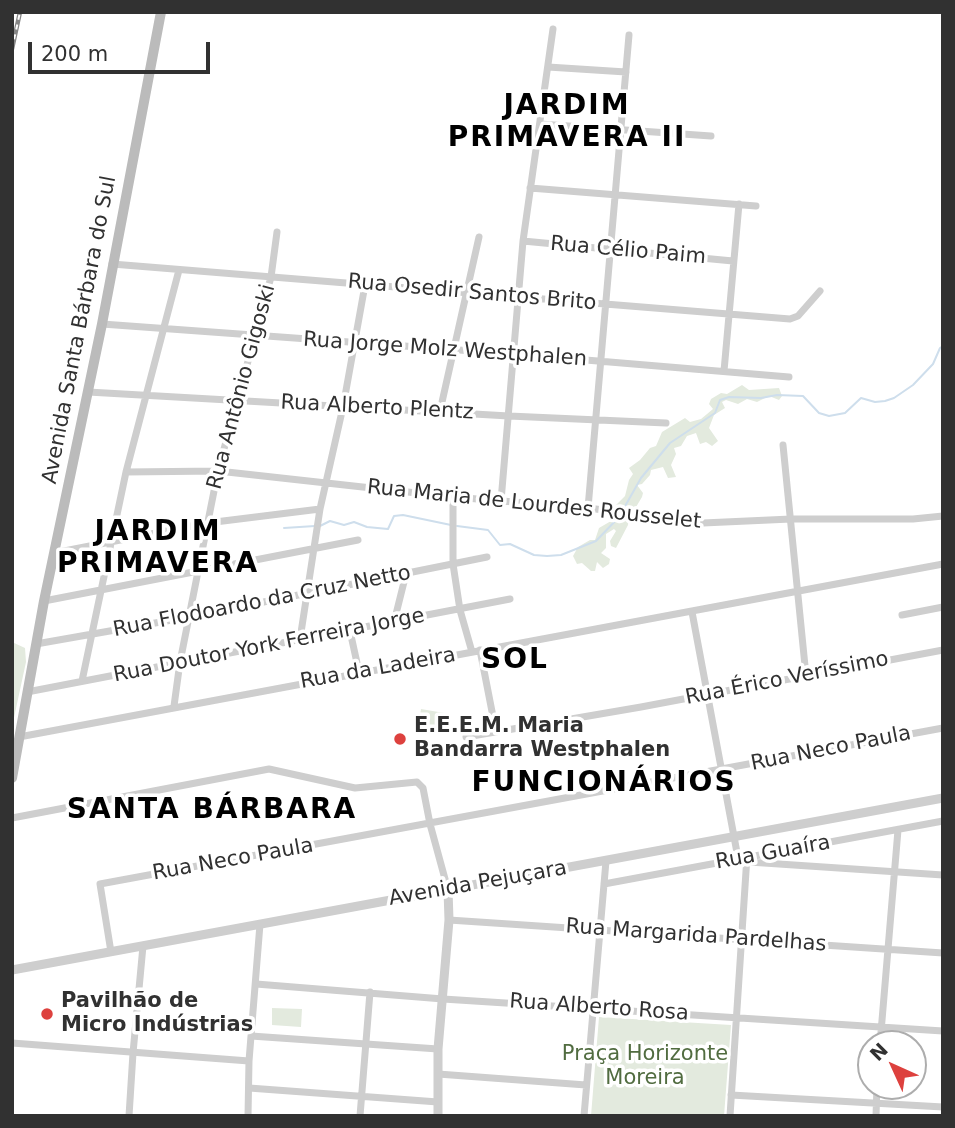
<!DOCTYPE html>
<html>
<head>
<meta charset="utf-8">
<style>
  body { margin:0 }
  #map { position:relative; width:955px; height:1128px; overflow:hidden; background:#fff; font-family:"DejaVu Sans",sans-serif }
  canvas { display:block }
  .frame { position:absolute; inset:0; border:14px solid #313131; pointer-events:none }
  .north { position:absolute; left:857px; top:1030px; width:70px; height:70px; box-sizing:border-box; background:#fff; border:2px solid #adadad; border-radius:50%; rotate:315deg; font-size:19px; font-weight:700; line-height:28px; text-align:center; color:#313131 }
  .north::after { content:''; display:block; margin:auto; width:24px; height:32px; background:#dd413e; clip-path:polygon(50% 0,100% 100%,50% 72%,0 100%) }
  .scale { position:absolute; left:28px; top:42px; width:182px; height:32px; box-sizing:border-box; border:4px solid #313131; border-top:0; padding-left:9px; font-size:21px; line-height:24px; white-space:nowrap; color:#313131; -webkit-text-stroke:5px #fff; paint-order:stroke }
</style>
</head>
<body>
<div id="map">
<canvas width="955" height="1128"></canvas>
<div class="frame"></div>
<div class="north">N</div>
<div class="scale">200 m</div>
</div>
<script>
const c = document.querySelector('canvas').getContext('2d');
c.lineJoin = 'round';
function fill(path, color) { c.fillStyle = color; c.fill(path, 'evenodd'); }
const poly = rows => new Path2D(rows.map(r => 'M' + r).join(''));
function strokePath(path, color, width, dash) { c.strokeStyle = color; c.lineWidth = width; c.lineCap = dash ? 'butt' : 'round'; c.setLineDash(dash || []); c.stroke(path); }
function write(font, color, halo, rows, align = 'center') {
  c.font = font + ' "DejaVu Sans",sans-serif'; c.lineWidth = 7; c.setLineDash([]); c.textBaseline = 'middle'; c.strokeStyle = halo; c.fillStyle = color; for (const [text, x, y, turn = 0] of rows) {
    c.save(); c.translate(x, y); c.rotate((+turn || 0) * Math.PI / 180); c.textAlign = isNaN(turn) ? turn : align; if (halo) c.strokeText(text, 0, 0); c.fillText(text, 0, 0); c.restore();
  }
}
fill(poly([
  [742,385,749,390,779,388,782,396,779,400,769,396,757,402,747,399,738,404,726,400,722,402,725,408,714,415,709,428,718,441,712,446,706,442,700,444,696,433,687,436,681,446,674,448,676,454,671,465,676,477,668,478,663,467,651,470,650,475,642,484,637,485,643,493,642,497,636,507,630,508,628,525,616,548,611,546,610,541,616,531,614,529,606,534,606,548,601,553,610,559,609,564,603,568,597,562,595,571,591,571,582,563,577,564,573,556,578,547,590,540,595,540,599,528,611,521,614,507,625,496,629,480,633,474,629,468,640,460,650,448,656,446,662,432,685,418,690,422,701,419,713,409,709,404,711,399,721,393,727,394],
  [12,642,25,648,26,662,12,727],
  [421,709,450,714,447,732,418,727],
  [272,1008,302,1009,301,1027,272,1025],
  [599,1017,731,1025,724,1116,591,1116]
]), '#e3eade');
strokePath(poly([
  [624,508,641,478,670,443,715,413,720,400,729,397,761,398,777,395,803,396,819,413,829,416,845,413,861,398,875,402,885,401,894,398,913,385,933,364,940,348,943,346],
  [320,526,330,521,344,525,354,522,367,527,388,529,394,516,403,515,451,525],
  [457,526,488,530,500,545,510,544,534,555,547,556,561,555,596,541,620,516],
  [284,528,315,526]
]), '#cedeec', 2);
strokePath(poly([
  [548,67,626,72],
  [540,124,711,136],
  [530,188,756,206],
  [523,241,733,261],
  [112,264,790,319,798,316,820,291],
  [102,324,514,354,789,377],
  [724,371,739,204],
  [88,392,509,416,666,423],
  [440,411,479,237],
  [783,445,806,676],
  [126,472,218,471,453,497,588,508,703,523,791,519,913,519,943,516],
  [453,497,453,564,460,610,472,652],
  [501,501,523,241,553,29],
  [588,508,629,35],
  [54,553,207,523,320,509],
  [44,601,358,540],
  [692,612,738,858],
  [902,615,943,607],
  [394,622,406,574],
  [350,631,359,672],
  [300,639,320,509,343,407,365,285],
  [36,644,189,617,487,557],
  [480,650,496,732],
  [82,681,126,472,179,270],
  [27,692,510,599],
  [174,706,180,662,218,471,271,277,277,232],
  [19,737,943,564],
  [466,737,641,707,943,650],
  [12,818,269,769,355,788,417,782,423,788,430,824,448,890],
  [749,862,943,875],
  [604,884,943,821],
  [449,920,943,953],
  [111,952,100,884,943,728],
  [256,984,443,999,943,1031],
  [251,1036,438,1049],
  [12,1043,249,1061],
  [880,1044,898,830],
  [438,1074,586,1085],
  [249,1088,438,1102],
  [731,1095,943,1107],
  [129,1116,133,1053,143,946],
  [248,1116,249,1061,260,924],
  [360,1116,370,992],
  [584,1116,606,861],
  [730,1116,747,856],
  [876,1116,877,1086]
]), '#cecece', 7);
strokePath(poly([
  [12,970,943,798],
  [438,1116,438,1049,449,920,448,890]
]), '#cecece', 9);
strokePath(poly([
  [12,778,44,601,102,324,161,12]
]), '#bbb', 10);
const rail = poly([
  [12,49,20,12]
]);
strokePath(rail, '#868686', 4.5);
strokePath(rail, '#fff', 2, [5]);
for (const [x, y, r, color] of [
  [400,739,7,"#dd413e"],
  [47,1014,7,"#dd413e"]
]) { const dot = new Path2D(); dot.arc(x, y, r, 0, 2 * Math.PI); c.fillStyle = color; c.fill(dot); strokePath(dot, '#fff', 2.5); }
write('21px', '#313131', '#fff', [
  ["Rua Célio Paim",628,251,5],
  ["Rua Osedir Santos Brito",472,293,5],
  ["Avenida Santa Bárbara do Sul",80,330,-79],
  ["Rua Jorge Molz Westphalen",445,350,4],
  ["Rua Antônio Gigoski",242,387,-75],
  ["Rua Alberto Plentz",377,408,3],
  ["Rua Maria de Lourdes Rousselet",534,505,6],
  ["Rua Flodoardo da Cruz Netto",262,602,-11],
  ["Rua Doutor York Ferreira Jorge",269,646,-11],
  ["Rua da Ladeira",378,669,-10],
  ["Rua Érico Veríssimo",787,679,-11],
  ["Rua Neco Paula",831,749,-11],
  ["Rua Guaíra",773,853,-10],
  ["Rua Neco Paula",233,860,-10],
  ["Avenida Pejuçara",478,884,-10],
  ["Rua Margarida Pardelhas",696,936,4],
  ["Rua Alberto Rosa",599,1008,4]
]);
write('bold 21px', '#313131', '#fff', [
  ["E.E.E.M. Maria",414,727],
  ["Bandarra Westphalen",414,751],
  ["Pavilhão de",61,1002],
  ["Micro Indústrias",61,1026]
], 'left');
write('21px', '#516c40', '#fff', [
  ["Praça Horizonte",645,1055],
  ["Moreira",645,1079]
]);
c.letterSpacing = '2px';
write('bold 28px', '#000', '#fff', [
  ["JARDIM",567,107],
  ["PRIMAVERA II",567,139],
  ["JARDIM",158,533],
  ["PRIMAVERA",158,565],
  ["SOL",515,661],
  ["FUNCIONÁRIOS",604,784],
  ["SANTA BÁRBARA",212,811]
]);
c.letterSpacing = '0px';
</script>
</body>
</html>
